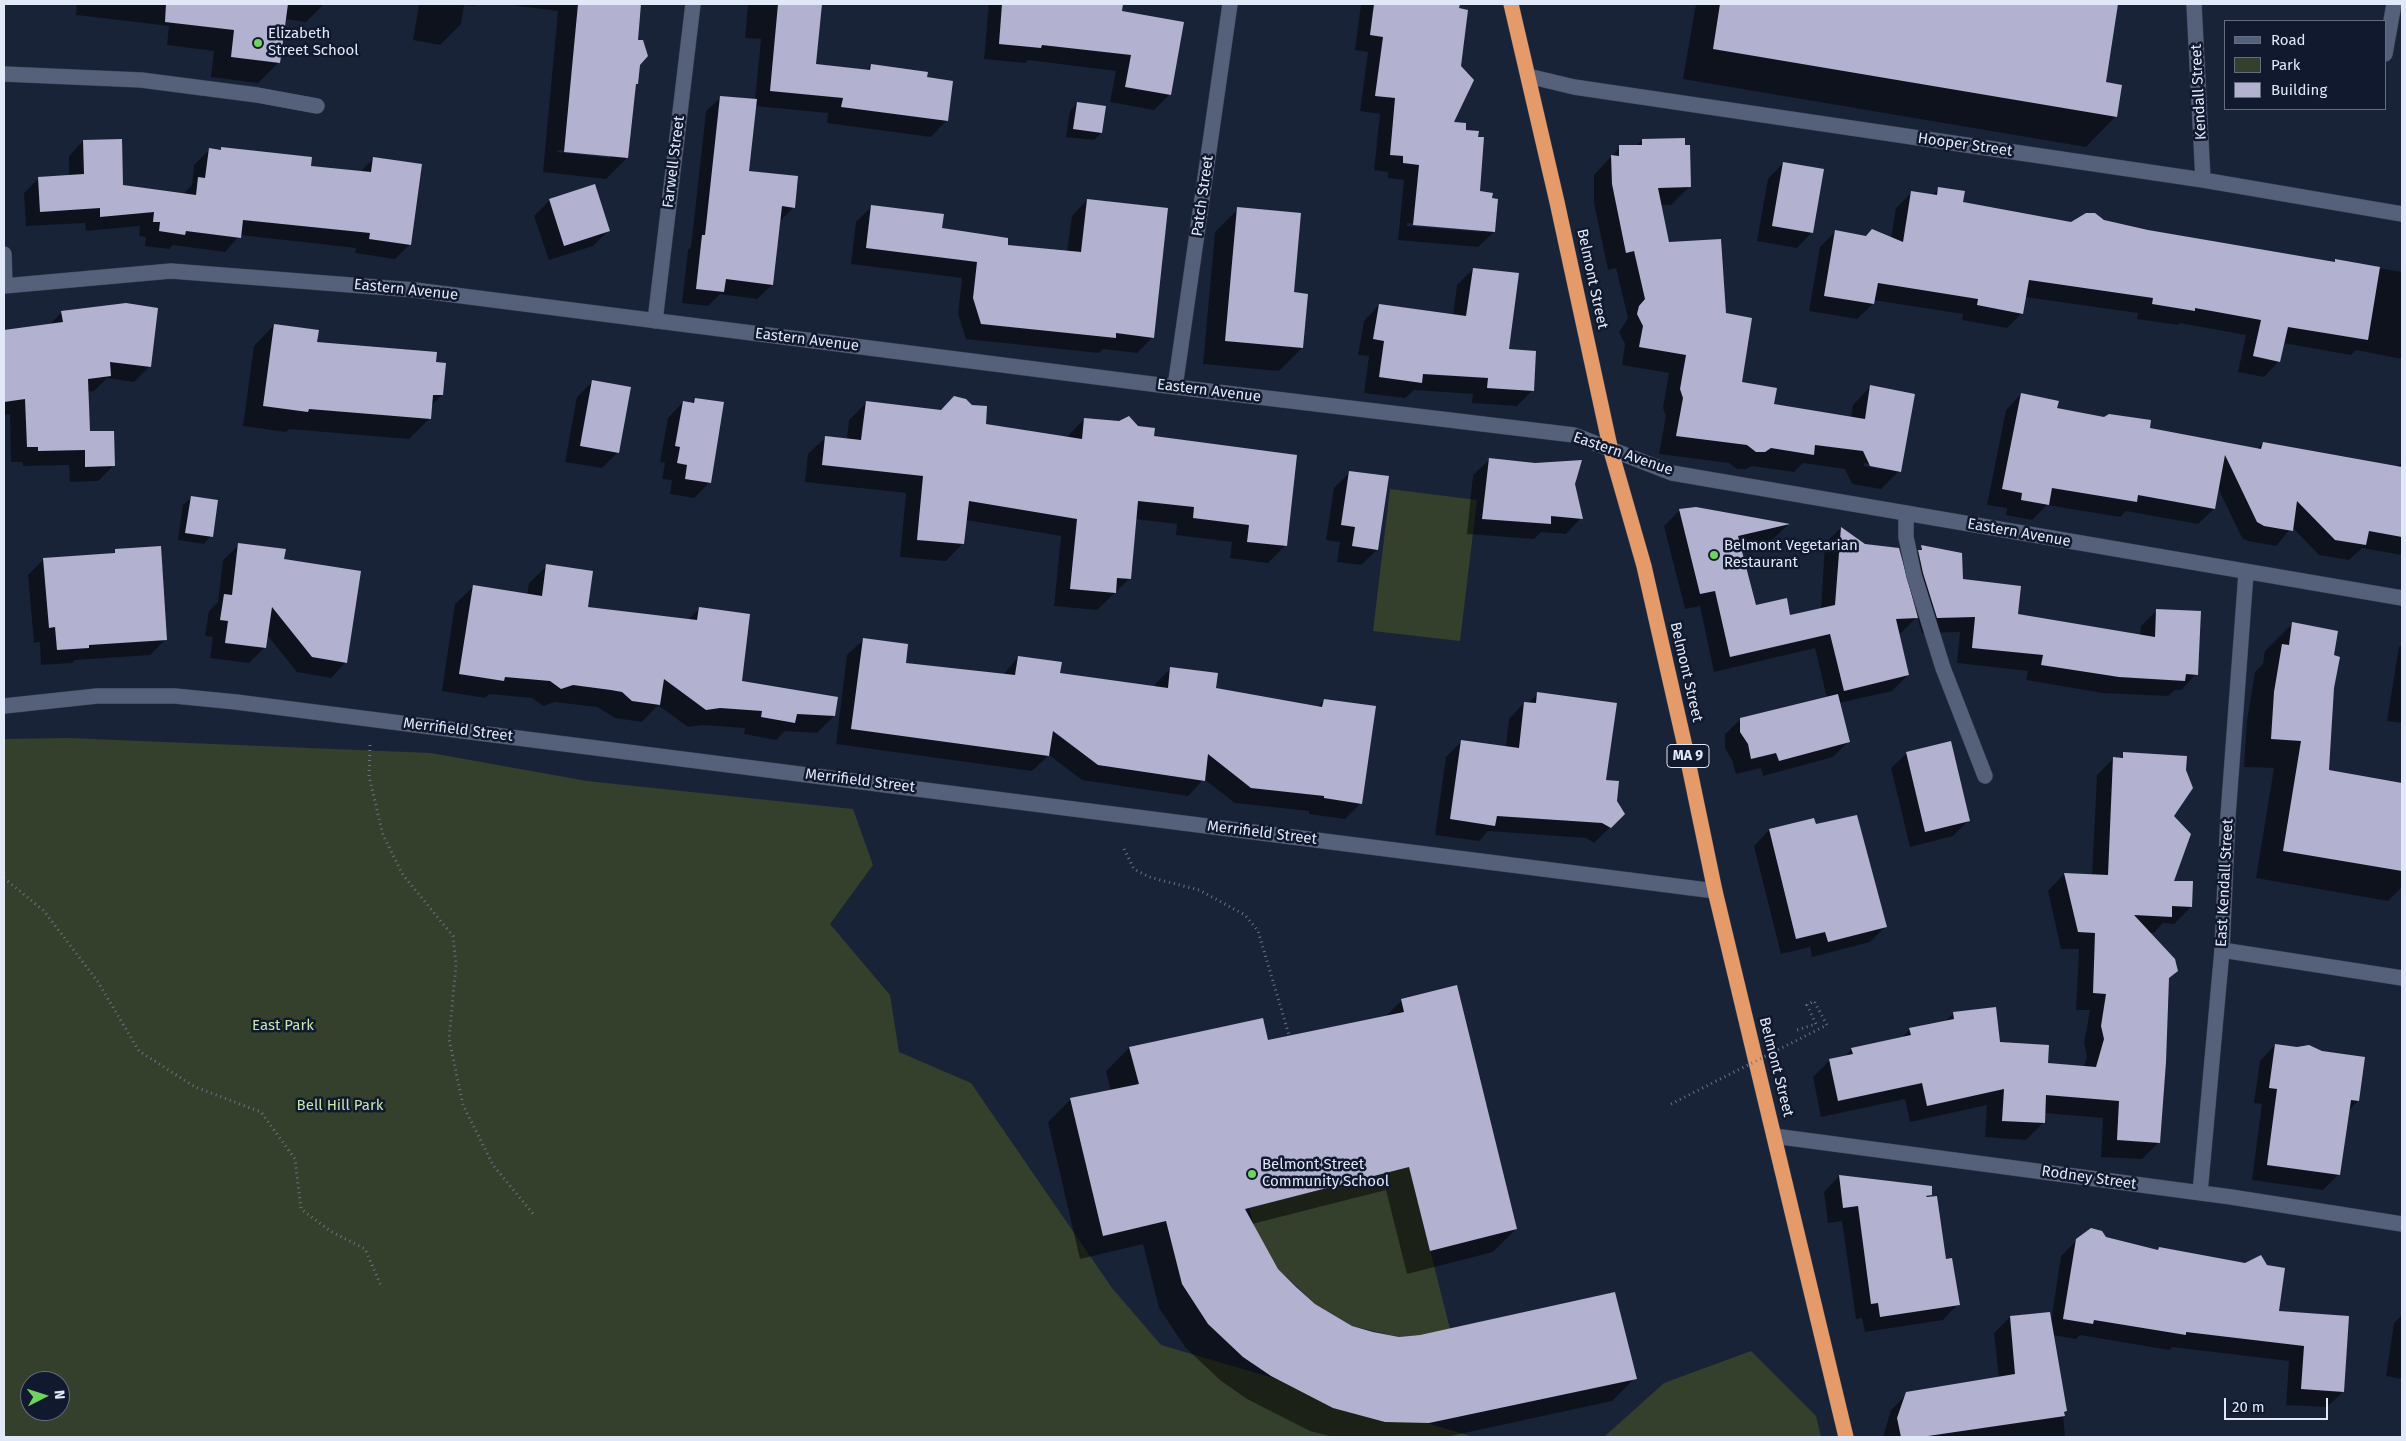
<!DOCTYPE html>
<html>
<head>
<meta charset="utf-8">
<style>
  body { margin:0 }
  #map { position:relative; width:2406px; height:1441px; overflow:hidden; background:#192338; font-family:"Fira Sans",sans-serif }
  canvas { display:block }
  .frame { position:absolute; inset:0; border:5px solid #e1e8f7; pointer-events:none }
  .legend { position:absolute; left:2224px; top:20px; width:162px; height:90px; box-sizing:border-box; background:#10192e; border:1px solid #646c7e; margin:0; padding:6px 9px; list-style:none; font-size:15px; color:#e1e8f7 }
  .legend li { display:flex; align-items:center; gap:10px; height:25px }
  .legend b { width:25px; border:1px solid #646c7e }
  .north { position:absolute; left:20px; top:1371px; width:50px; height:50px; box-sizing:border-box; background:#10192e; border:1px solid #646c7e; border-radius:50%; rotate:85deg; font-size:14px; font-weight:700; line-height:20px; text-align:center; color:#e1e8f7 }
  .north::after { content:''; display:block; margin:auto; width:18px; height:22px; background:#6fd35f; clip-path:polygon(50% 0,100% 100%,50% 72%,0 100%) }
  .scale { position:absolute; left:2224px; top:1398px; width:104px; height:22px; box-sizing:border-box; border:2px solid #e1e8f7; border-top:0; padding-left:6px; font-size:15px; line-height:18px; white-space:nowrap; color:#e1e8f7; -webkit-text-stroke:4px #10192e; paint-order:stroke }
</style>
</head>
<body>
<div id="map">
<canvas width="2406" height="1441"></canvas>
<div class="frame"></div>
<ul class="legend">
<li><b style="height:6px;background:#55617a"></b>Road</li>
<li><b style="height:14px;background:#343f2c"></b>Park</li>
<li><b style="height:14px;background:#b2b1cf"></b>Building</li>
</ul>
<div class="north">N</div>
<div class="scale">20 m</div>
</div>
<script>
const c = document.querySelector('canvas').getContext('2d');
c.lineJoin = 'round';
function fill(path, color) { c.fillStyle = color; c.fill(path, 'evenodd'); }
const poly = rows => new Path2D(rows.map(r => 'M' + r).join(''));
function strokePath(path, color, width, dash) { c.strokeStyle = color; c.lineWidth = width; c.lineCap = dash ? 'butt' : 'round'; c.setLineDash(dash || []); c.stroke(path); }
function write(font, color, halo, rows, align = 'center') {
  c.font = font + ' "Fira Sans",sans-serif'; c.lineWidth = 5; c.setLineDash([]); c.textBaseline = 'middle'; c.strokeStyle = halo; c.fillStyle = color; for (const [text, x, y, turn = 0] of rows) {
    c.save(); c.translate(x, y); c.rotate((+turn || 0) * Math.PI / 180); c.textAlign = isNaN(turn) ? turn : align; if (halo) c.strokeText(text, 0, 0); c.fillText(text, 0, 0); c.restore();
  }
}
fill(poly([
  [1390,489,1477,500,1460,641,1373,631],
  [68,738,431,753,587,781,853,809,873,865,830,924,890,995,899,1052,971,1083,1112,1288,1161,1345,1474,1437,4,1437,4,739],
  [30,1381,60,1381,60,1411,30,1411],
  [1409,1167,1450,1329,1420,1335,1399,1337,1352,1326,1315,1304,1278,1269,1255,1230,1249,1208],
  [1751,1351,1816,1416,1821,1437,1604,1437,1664,1383]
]), '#343f2c');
fill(poly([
  [77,4,324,4,306,22,284,19,279,62,258,83,211,77,214,51,167,45,169,26,76,15],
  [419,4,477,4,474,6,464,5,461,24,440,45,413,40],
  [503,4,640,4,637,41,639,65,637,84,634,86,627,158,606,179,543,172,558,11],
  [558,150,610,155,610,158,557,152],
  [748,4,820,4,815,65,866,71,871,65,926,79,952,82,946,121,931,137,827,123,828,113,755,106,748,172,794,207,779,222,772,285,757,299,720,294,708,306,682,303,688,250,691,247,706,111,721,97,755,100,761,39,745,38],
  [989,4,1121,4,1120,12,1170,94,1154,110,1110,102,1116,71,1028,60,1025,63,984,59],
  [1361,4,1458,4,1452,123,1464,131,1479,193,1494,232,1478,247,1398,240,1404,180,1388,178,1388,172,1374,170,1380,114,1360,111,1368,52,1355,50],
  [1407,223,1482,230,1482,232,1407,226],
  [1696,4,2117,4,2104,83,2116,116,2086,147,1683,79],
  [1077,103,1101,133,1094,140,1066,137,1070,111],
  [1642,140,1689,187,1671,205,1660,205,1668,244,1725,314,1741,383,1773,405,1851,418,1853,405,1871,386,1899,471,1881,489,1852,484,1845,469,1803,463,1794,472,1752,466,1746,469,1737,469,1729,463,1659,454,1666,416,1663,408,1669,373,1622,365,1625,344,1619,332,1628,318,1616,268,1608,270,1594,203,1594,175,1620,147,1636,146],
  [1864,463,1887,468,1887,470,1864,466],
  [83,141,122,186,183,194,192,185,194,165,209,150,219,151,222,148,310,167,360,172,373,159,410,244,395,259,355,253,356,248,240,235,225,252,173,245,169,249,145,246,146,237,139,236,140,226,86,231,85,223,26,226,24,193,39,178,69,176,69,156],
  [1783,163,1812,232,1797,248,1757,241,1768,179],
  [1939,188,1962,203,2071,223,2103,222,2148,232,2333,263,2336,261,2402,272,2402,359,2356,350,2351,355,2283,343,2279,361,2264,377,2238,372,2246,335,2180,323,2178,325,2137,319,2138,313,2025,297,2022,313,2007,328,1962,320,1963,314,1873,300,1873,304,1857,319,1809,311,1820,247,1836,231,1866,237,1891,238,1896,208,1911,193,1932,195],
  [550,200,609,230,593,246,549,260,534,216],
  [1087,200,1153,337,1137,353,1103,349,1099,353,966,339,958,314,962,278,851,264,856,222,872,206,940,229,1006,246,1067,252,1072,216],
  [1238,209,1292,293,1302,348,1279,371,1203,364,1215,232],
  [1473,269,1508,351,1533,390,1517,406,1472,403,1473,394,1414,390,1405,398,1364,393,1369,356,1358,355,1364,321,1379,305,1453,316,1457,285],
  [62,312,150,366,134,382,107,378,94,391,87,392,89,432,113,466,98,481,70,482,69,465,23,466,22,462,11,462,10,414,4,415,4,331,49,325],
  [274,325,316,343,435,363,442,395,431,406,430,418,409,439,289,429,286,432,243,426,254,346],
  [593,381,617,453,602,468,565,462,577,397],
  [2021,394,2055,409,2256,450,2263,443,2397,467,2402,462,2402,555,2362,548,2349,560,2319,555,2292,527,2276,546,2248,541,2242,538,2218,488,2214,509,2198,524,2126,511,2120,517,2047,505,2032,520,2006,515,2007,508,1987,505,2006,410],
  [695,399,710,482,694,498,670,494,672,480,662,479,665,463,660,462,668,418,683,402,691,404],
  [866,403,1066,438,1084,419,1138,428,1285,546,1268,563,1230,558,1232,542,1176,535,1177,524,1135,519,1130,578,1097,610,1054,606,1061,536,966,520,963,543,946,561,900,557,906,493,805,482,808,454,826,437,847,439,849,420],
  [1489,460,1548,465,1574,484,1581,518,1566,534,1541,532,1534,539,1467,534,1473,475],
  [1350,472,1377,550,1361,565,1337,562,1340,542,1326,540,1334,488],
  [191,498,211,536,204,544,178,540,183,505],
  [1680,510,1788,525,1773,539,1740,547,1755,606,1789,616,1821,609,1825,543,1841,528,1864,545,1903,567,1922,547,1961,580,2016,615,2140,635,2141,626,2157,610,2196,674,2181,690,2175,690,2168,696,2103,693,2026,680,2028,671,1957,663,1960,632,1922,633,1917,617,1901,633,1898,634,1908,675,1892,691,1839,703,1849,741,1833,757,1763,776,1761,768,1736,774,1732,760,1725,748,1725,734,1741,719,1827,698,1815,648,1714,672,1700,606,1685,609,1664,526],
  [239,545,283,560,346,662,331,678,297,672,267,635,265,647,249,663,210,658,213,637,205,636,209,611,218,602,223,560],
  [116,550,166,639,150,655,75,660,72,663,41,665,40,642,34,643,28,575,44,559,111,555],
  [547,566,587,608,688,620,699,609,741,682,834,716,817,733,785,731,776,740,744,734,745,728,701,725,688,727,658,705,642,722,615,718,597,707,555,702,543,706,532,698,489,694,485,698,442,691,455,604,473,587,527,595,529,583],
  [2293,623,2332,656,2328,772,2402,784,2402,887,2388,901,2256,878,2274,768,2244,767,2247,721,2255,672,2263,664,2265,651],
  [863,640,904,664,1003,675,1018,657,1059,674,1155,687,1155,684,1171,668,1215,689,1317,707,1324,700,1361,803,1345,819,1309,814,1309,811,1235,803,1204,779,1188,796,1082,780,1049,755,1032,771,836,744,847,655],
  [2402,644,2402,723,2387,721,2399,647],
  [1538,694,1605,781,1624,813,1594,843,1586,838,1488,831,1479,841,1435,835,1446,757,1462,741,1506,747,1509,719,1524,703,1528,703],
  [1907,753,1969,820,1953,836,1910,847,1891,768],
  [2124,754,2172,816,2172,882,2191,907,2174,924,2163,923,2154,933,2149,933,2168,979,2159,1142,2142,1159,2101,1157,2103,1118,2044,1113,2043,1123,2026,1140,1985,1137,1987,1105,1910,1122,1905,1099,1821,1117,1813,1077,1830,1060,1844,1057,1852,1049,1901,1039,1910,1029,1944,1022,1954,1013,1999,1043,2046,1064,2084,1067,2087,1056,2084,1043,2090,1010,2076,1010,2079,949,2061,949,2048,891,2064,874,2092,876,2097,775,2114,758,2119,759],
  [1815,826,1886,926,1870,942,1812,957,1810,947,1781,954,1754,846,1769,830],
  [1402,1000,1516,1229,1493,1252,1407,1274,1386,1190,1252,1224,1277,1269,1314,1305,1351,1327,1399,1339,1635,1378,1612,1401,1446,1437,1333,1437,1310,1431,1247,1399,1220,1380,1185,1347,1159,1308,1143,1244,1080,1259,1048,1122,1071,1099,1111,1091,1106,1071,1129,1048,1267,1041,1385,1017],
  [2275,1045,2358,1101,2348,1111,2339,1174,2323,1190,2252,1180,2262,1104,2254,1103,2260,1061],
  [1839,1176,1931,1194,1926,1199,1958,1304,1943,1320,1865,1332,1862,1318,1856,1319,1842,1221,1828,1223,1824,1192],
  [2106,1238,2156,1251,2159,1249,2278,1312,2343,1392,2327,1407,2286,1405,2289,1361,2172,1347,2169,1350,2080,1335,2076,1339,2053,1335,2066,1411,2063,1414,2065,1437,1883,1437,1891,1410,1907,1394,1999,1378,1994,1333,2010,1317,2051,1321,2061,1256,2077,1240],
  [2402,1315,2402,1379,2386,1376,2394,1323]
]), '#0007');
fill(poly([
  [166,4,288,4,280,63,231,57,234,30,165,22],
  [578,4,641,4,638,40,643,40,648,56,640,65,638,84,636,84,628,158,564,152],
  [778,4,822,4,816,64,870,70,871,64,928,72,927,77,953,81,948,121,841,107,843,98,770,91],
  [1002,4,1123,4,1122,11,1184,22,1171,95,1125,87,1131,55,1042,45,1041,48,999,44],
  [1374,4,1460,4,1459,8,1468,10,1461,66,1474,80,1454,122,1466,123,1466,130,1479,131,1478,137,1484,137,1480,191,1493,193,1492,198,1498,199,1495,232,1413,225,1419,165,1403,163,1403,156,1390,155,1395,98,1375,96,1383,37,1370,35],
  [1720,4,2118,4,2106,82,2122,85,2117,117,1713,49],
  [720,96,757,99,749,171,798,176,795,208,782,206,773,285,726,279,724,292,696,289,702,235,705,235],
  [1077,102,1106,106,1102,133,1073,129],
  [1685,138,1685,145,1690,145,1691,187,1658,188,1669,242,1721,239,1726,313,1752,318,1742,382,1777,388,1774,404,1865,419,1870,385,1915,394,1901,472,1870,466,1863,451,1815,445,1814,455,1771,448,1765,452,1756,452,1747,445,1676,436,1683,398,1680,389,1686,355,1639,347,1643,326,1637,314,1639,306,1645,299,1634,251,1626,253,1612,184,1611,155,1619,156,1619,145,1642,145,1642,139],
  [122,139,123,185,196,195,198,177,205,178,209,148,221,150,221,147,312,157,311,166,371,172,373,157,422,164,411,245,369,239,370,233,243,220,241,238,186,231,185,235,159,231,160,222,153,222,154,212,100,217,100,208,40,212,38,177,84,174,83,140],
  [1783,162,1824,169,1813,233,1772,226],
  [595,184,610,231,564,246,549,199],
  [1938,187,1965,191,1963,202,2071,222,2086,213,2095,213,2104,220,2148,230,2335,262,2335,259,2380,267,2368,340,2288,327,2280,362,2253,356,2261,320,2195,308,2195,311,2152,304,2153,298,2029,280,2023,314,1977,305,1978,299,1878,283,1874,304,1824,296,1835,230,1866,236,1872,229,1903,242,1911,191,1937,195],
  [1087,199,1168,208,1154,338,1116,333,1116,338,981,324,973,298,977,262,866,248,871,205,944,214,942,228,1008,238,1008,245,1081,252],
  [1237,207,1301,213,1294,292,1308,294,1303,348,1225,341],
  [1473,268,1519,273,1509,349,1536,351,1534,391,1487,388,1488,378,1423,374,1422,383,1379,377,1384,341,1373,339,1379,304,1466,316],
  [126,303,158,308,151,367,110,362,111,376,88,379,90,431,114,431,115,466,85,467,85,450,38,451,38,447,27,447,25,399,4,402,4,330,63,322,61,311],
  [274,324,319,330,317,342,437,352,436,362,446,363,443,395,433,395,431,419,309,409,308,412,263,406],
  [592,380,631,387,619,453,580,446],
  [2021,393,2059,401,2057,408,2104,417,2109,414,2151,420,2150,428,2261,449,2263,442,2402,467,2402,537,2369,531,2366,545,2335,540,2297,501,2293,531,2264,526,2257,522,2225,455,2215,509,2138,495,2137,502,2052,488,2049,505,2021,500,2022,493,2002,489],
  [954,396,966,399,972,405,987,406,986,424,1082,439,1084,418,1119,421,1129,416,1138,426,1155,428,1154,436,1297,455,1287,546,1247,542,1249,525,1193,518,1194,507,1138,501,1131,579,1117,578,1116,593,1070,589,1077,519,969,501,964,544,917,540,923,476,822,465,825,436,861,440,866,401,941,410],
  [695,398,724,402,711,483,685,479,687,465,677,463,680,447,675,446,683,401,694,403],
  [1489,458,1535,463,1582,460,1575,484,1583,519,1551,516,1551,524,1482,519],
  [1349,471,1389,476,1378,550,1352,546,1355,527,1341,525],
  [191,496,218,500,213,537,185,533],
  [1696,507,1790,524,1738,536,1756,605,1787,598,1790,615,1835,605,1841,527,1865,544,1899,548,1918,618,1896,619,1909,675,1844,691,1830,634,1730,657,1715,591,1700,594,1679,509],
  [238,543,286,549,284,559,361,571,347,663,312,657,272,607,266,648,225,643,228,621,220,620,224,594,232,595],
  [1921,545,1962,553,1963,579,2021,586,2018,614,2155,637,2156,609,2201,611,2198,675,2186,674,2185,681,2119,677,2041,665,2043,655,1972,648,1975,617,1937,618,1923,573,1918,550,1922,550],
  [161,546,167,640,89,645,89,648,57,650,55,627,49,628,43,558,115,553,115,549],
  [546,564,593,571,588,607,697,620,699,607,750,614,742,681,838,697,835,716,797,714,795,723,761,717,762,711,720,708,706,710,664,679,660,705,632,701,622,692,611,690,573,685,561,689,550,681,505,677,504,681,459,674,473,585,542,596],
  [2292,622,2338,631,2334,655,2340,657,2334,688,2329,770,2402,783,2402,871,2283,851,2301,741,2271,739,2274,692,2282,644,2289,645],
  [863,638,908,644,906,663,1015,675,1018,656,1062,662,1060,673,1168,688,1170,667,1218,673,1216,688,1322,707,1324,699,1376,706,1362,804,1324,798,1324,796,1251,788,1208,754,1205,781,1098,765,1053,731,1049,756,851,729],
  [1537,692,1617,703,1606,780,1619,781,1617,801,1625,814,1611,828,1602,823,1497,816,1495,826,1450,819,1461,740,1519,748,1524,702,1536,703],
  [1838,694,1850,742,1779,761,1776,753,1751,759,1748,744,1740,732,1740,718],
  [1951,741,1970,821,1925,832,1906,752],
  [2123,752,2187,756,2186,770,2193,788,2174,816,2191,834,2174,881,2193,881,2192,907,2172,906,2172,917,2134,915,2175,959,2178,971,2169,978,2166,1062,2160,1143,2117,1140,2119,1101,2046,1095,2045,1123,2002,1121,2004,1089,1927,1106,1922,1083,1838,1101,1829,1059,1853,1054,1851,1048,1911,1035,1909,1028,1954,1019,1953,1012,1996,1007,2000,1042,2049,1045,2048,1063,2096,1067,2104,1039,2101,1026,2106,994,2093,993,2095,933,2078,932,2064,873,2108,875,2113,757,2123,758],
  [1857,815,1887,927,1828,942,1825,932,1796,939,1769,829,1814,818,1816,824],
  [1457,985,1517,1229,1430,1251,1409,1167,1245,1209,1278,1269,1296,1287,1315,1304,1352,1326,1373,1332,1399,1337,1420,1335,1615,1292,1637,1379,1429,1423,1385,1422,1333,1408,1271,1376,1243,1357,1208,1324,1182,1284,1166,1221,1103,1236,1070,1098,1139,1084,1129,1047,1263,1018,1268,1040,1404,1012,1401,999],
  [2275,1044,2297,1047,2309,1045,2322,1051,2365,1057,2359,1101,2351,1100,2340,1175,2267,1165,2277,1089,2269,1088],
  [1839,1175,1932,1186,1932,1195,1926,1196,1927,1197,1937,1196,1946,1259,1952,1258,1960,1305,1880,1317,1878,1303,1871,1304,1858,1206,1843,1208],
  [2091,1228,2102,1231,2106,1237,2158,1250,2159,1247,2245,1263,2261,1255,2267,1265,2285,1268,2279,1311,2349,1316,2344,1392,2301,1389,2304,1346,2186,1332,2186,1335,2094,1320,2093,1324,2063,1319,2076,1239],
  [2050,1312,2067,1411,2064,1412,2065,1416,1921,1437,1901,1437,1897,1418,1906,1392,2015,1374,2010,1316]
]), '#b2b1cf');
const lane = poly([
  [2385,54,2394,4],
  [4,74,141,80,257,95,317,106],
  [1906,513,1906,537,1914,575,1943,668,1985,776],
  [2222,950,2402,978]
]);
const street = poly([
  [2194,4,2203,180],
  [1528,76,1574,87,2203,180,2402,214],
  [4,254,5,286],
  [4,286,171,271,415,290,1175,387,1574,435,1672,473,2402,598],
  [655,321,693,4],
  [1175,387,1230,4],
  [4,706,97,696,175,696,236,702,1715,891],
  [1774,1136,2231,1197,2402,1224],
  [2200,1193,2222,950,2228,816,2246,573]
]);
const highway = poly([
  [1511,4,1557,202,1611,451,1644,566,1684,742,1715,891,1846,1437]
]);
strokePath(lane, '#394153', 16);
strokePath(street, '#394153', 16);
strokePath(highway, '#394153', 16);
strokePath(poly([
  [370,745,369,776,383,835,403,875,453,936,456,965,449,1039,463,1105,493,1165,534,1215],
  [1124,849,1134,869,1149,877,1199,890,1245,915,1258,931,1289,1035],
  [4,878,44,911,98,982,139,1051,195,1087,261,1112,295,1159,301,1209,330,1231,365,1249,382,1288]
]), '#6b7486', 3, [1, 4]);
strokePath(lane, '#55617a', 15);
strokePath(street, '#55617a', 15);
strokePath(highway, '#e49a69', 15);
strokePath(poly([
  [1671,1104,1827,1025,1814,1001,1807,1005,1816,1024,1797,1030]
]), '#6b7486', 3, [1, 4]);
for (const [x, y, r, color] of [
  [258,43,5,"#6fd35f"],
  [1714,555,5,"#6fd35f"],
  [1252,1174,5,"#6fd35f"]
]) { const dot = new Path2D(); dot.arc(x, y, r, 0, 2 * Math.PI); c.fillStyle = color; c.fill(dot); strokePath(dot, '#10192e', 2); }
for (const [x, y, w] of [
  [1688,756,42]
]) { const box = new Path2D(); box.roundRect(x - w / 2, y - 11.5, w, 23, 4); c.fillStyle = '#10192e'; c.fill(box); strokePath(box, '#e1e8f7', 1); }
write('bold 14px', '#e1e8f7', null, [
  ["MA 9",1688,756]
]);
write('15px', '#e1e8f7', '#10192e', [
  ["Elizabeth",268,34],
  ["Street School",268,51],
  ["Belmont Vegetarian",1724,546],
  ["Restaurant",1724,563],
  ["Belmont Street",1262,1165],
  ["Community School",1262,1182]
], 'left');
write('15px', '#e1e8f7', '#10192e', [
  ["Kendall Street",2199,92,-93],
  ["Hooper Street",1965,145,8],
  ["Farwell Street",674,162,-83],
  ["Patch Street",1203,196,-82],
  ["Belmont Street",1592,279,78],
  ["Eastern Avenue",406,290,6],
  ["Eastern Avenue",807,340,7],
  ["Eastern Avenue",1209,391,7],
  ["Eastern Avenue",1623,454,19],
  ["Eastern Avenue",2019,533,10],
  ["Belmont Street",1686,672,77],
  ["Merrifield Street",458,730,7],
  ["Merrifield Street",860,781,7],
  ["Merrifield Street",1262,833,7],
  ["East Kendall Street",2225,883,-87],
  ["Belmont Street",1776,1067,76],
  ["Rodney Street",2089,1178,8]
]);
write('15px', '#c5e5ab', '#10192e', [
  ["East Park",283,1026],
  ["Bell Hill Park",340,1106]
]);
</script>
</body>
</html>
